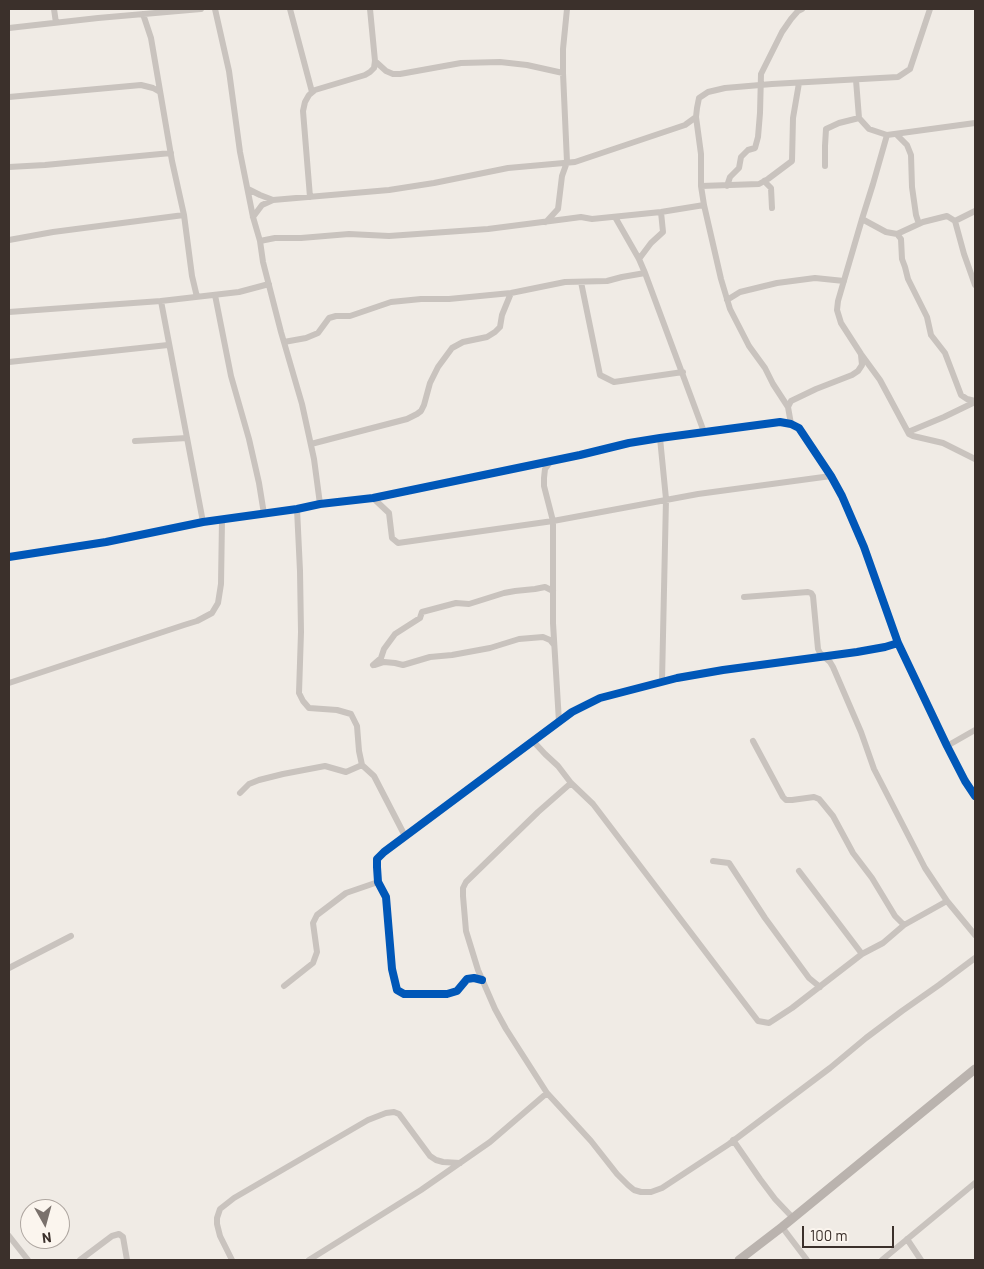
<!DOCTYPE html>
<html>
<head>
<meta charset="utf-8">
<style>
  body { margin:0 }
  #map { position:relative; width:984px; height:1269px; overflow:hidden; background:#f0ebe5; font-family:Barlow,sans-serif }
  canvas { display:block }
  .frame { position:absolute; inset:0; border:10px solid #3b302b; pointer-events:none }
  .north { position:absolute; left:20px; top:1199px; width:50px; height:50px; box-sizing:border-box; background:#fbf5ee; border:1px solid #aea6a0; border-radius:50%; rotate:173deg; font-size:14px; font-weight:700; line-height:20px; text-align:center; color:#3b302b }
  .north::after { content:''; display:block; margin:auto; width:18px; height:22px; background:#7a716c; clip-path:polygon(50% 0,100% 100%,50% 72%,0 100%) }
  .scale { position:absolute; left:802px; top:1226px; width:92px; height:22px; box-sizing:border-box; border:2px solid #3b302b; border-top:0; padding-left:6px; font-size:15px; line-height:18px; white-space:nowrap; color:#3b302b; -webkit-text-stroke:4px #fbf5ee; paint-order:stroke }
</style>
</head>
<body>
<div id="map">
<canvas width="984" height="1269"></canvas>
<div class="frame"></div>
<div class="north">N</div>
<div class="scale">100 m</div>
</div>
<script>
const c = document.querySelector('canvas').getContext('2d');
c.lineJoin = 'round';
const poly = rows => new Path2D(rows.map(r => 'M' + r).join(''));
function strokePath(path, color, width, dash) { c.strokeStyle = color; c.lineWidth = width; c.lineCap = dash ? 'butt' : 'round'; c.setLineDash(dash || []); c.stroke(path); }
strokePath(poly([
  [54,9,56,23],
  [215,9,229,71,240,152,253,217,260,241,263,262,281,332,302,404,314,459,320,504],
  [290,9,312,92],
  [143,14,151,38,172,161,184,215,192,276,197,297],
  [9,28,98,18,201,9],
  [375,61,386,71,393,74,400,74,461,63,500,62,527,65,563,73],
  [856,80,859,118,869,129,887,135],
  [9,97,141,85,153,88,160,92],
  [975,123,887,135,873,184,862,219,838,301,837,310,841,323,861,354,880,380,909,434,913,436,943,443,975,459],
  [896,134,907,145,911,155,912,187,916,215,919,224],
  [825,166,825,146,826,129,839,123,859,118],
  [9,167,45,165,171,153],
  [764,181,771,188,772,208],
  [701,186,759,184,768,179,792,161,793,118,799,83],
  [727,186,730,177,739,168,741,157,748,150,755,148,758,137,760,113,761,74,782,32,791,19,798,11,802,9],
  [248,189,260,195,273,200],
  [310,197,303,111,305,102,309,95,315,90,365,75,370,72,374,68,375,61,370,9],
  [253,217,262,205,273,200,389,190,434,183,508,168,575,162,685,125,696,117],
  [615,217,639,259,645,273,704,432],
  [862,219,886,232,897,234,901,239,902,259,905,267,908,279,927,317,931,335,945,353,961,395,967,399,975,401],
  [955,221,975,211],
  [546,222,558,209,562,176,567,162,563,73,563,49,567,9],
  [897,234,923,222,947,216,955,221,964,254,975,285],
  [9,240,53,232,184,215],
  [260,241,275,238,301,238,349,234,389,236,488,229,566,219,581,217,592,219,661,212,704,205],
  [639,259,651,243,663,232,661,212],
  [581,282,600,375,614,382,683,372],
  [215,295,231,376,249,439,259,483,264,514],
  [727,300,740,292,777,283,815,278,844,281],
  [161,301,203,522],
  [9,312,161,301,239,292,269,284],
  [284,342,306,338,318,333,329,318,336,316,350,316,391,302,421,299,449,299,511,293,565,282,607,281,622,277,645,273],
  [9,362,168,345],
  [788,407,773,384,765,368,749,346,730,309,721,279,704,205,701,186,701,154,696,117,697,108,699,98,708,92,725,88,772,84,898,77,910,69,930,9],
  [791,424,788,407,791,401,816,389,852,375,858,371,862,365,861,355],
  [908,432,944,417,975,402],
  [660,438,666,499,662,681],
  [135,441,187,438],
  [311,444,407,419,417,414,421,411,424,405,430,383,438,367,452,348,463,342,487,337,495,332,500,327,502,315,511,293],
  [551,461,545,469,544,478,544,486,553,521,553,623,559,722],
  [373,498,389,513,392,538,398,543,553,521,698,494,831,476],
  [297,509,300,571,301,632,299,693,303,701,309,708,337,710,351,714,357,726,359,751,362,765,374,776,405,836],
  [9,557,106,542,203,522,297,509,320,504,373,498,580,455,629,443,660,438,780,422,791,424,799,428,831,476,842,496,864,547,898,643],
  [744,597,808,592,811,593,813,596,818,649,820,653,830,662,833,667,861,732,874,769,925,868,947,901,975,935],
  [373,665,381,658,384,649,395,634,420,618,422,612,456,603,469,604,504,593,515,591,535,589,545,587,553,591],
  [375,665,384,662,395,663,403,665,430,657,452,655,490,648,519,639,543,637,550,640,554,645],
  [9,683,184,625,197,621,212,613,218,603,221,584,222,520],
  [533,741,545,754,558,766,571,783,593,804,758,1021,769,1023,792,1008,862,954,883,943,904,925,947,901],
  [753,741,783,797,786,800,792,800,814,797,819,799,824,805,833,816,853,853,872,878,895,916,904,925],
  [947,746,975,730],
  [571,783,538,812,466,882,463,888,463,896,466,931,478,970,495,1009,506,1029,547,1093,591,1141,617,1174,628,1185,634,1190,641,1192,651,1192,662,1188,729,1144,830,1068,866,1038,902,1011,939,985,975,958],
  [240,793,249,784,259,780,283,774,325,766,346,772,362,765],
  [713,861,729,863,765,918,809,978,820,987],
  [799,871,862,954],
  [9,968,71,936],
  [482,980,474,978,467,979,457,991,447,994,404,994,397,990,392,969,386,897,378,882,377,867,377,859,384,852,572,712,600,698,677,678,723,670,857,652,885,647,898,643,947,746,965,781,975,796],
  [284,986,313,963,317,952,313,923,317,915,346,893,378,882],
  [733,1140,760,1179,775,1199,793,1218],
  [782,1227,807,1260],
  [9,1236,28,1260],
  [907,1239,921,1260],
  [80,1260,112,1236,119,1234,123,1237,127,1260],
  [232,1260,220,1236,217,1224,217,1218,220,1209,234,1198,368,1120,386,1113,394,1112,399,1114,430,1156,436,1160,443,1162,460,1163],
  [309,1260,421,1190,490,1142,547,1093],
  [882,1260,975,1183]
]), '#c9c3be', 6);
strokePath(poly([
  [739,1260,782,1227,975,1069]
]), '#bab3ae', 9);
strokePath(poly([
  [9,557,106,542,203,522,297,509,320,504,373,498,580,455,629,443,660,438,780,422,791,424,799,428,831,476,842,496,864,547,898,643],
  [482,980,474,978,467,979,457,991,447,994,404,994,397,990,392,969,386,897,378,882,377,867,377,859,384,852,572,712,600,698,677,678,723,670,857,652,885,647,898,643,947,746,965,781,975,796]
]), '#0057b8', 8);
</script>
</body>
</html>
